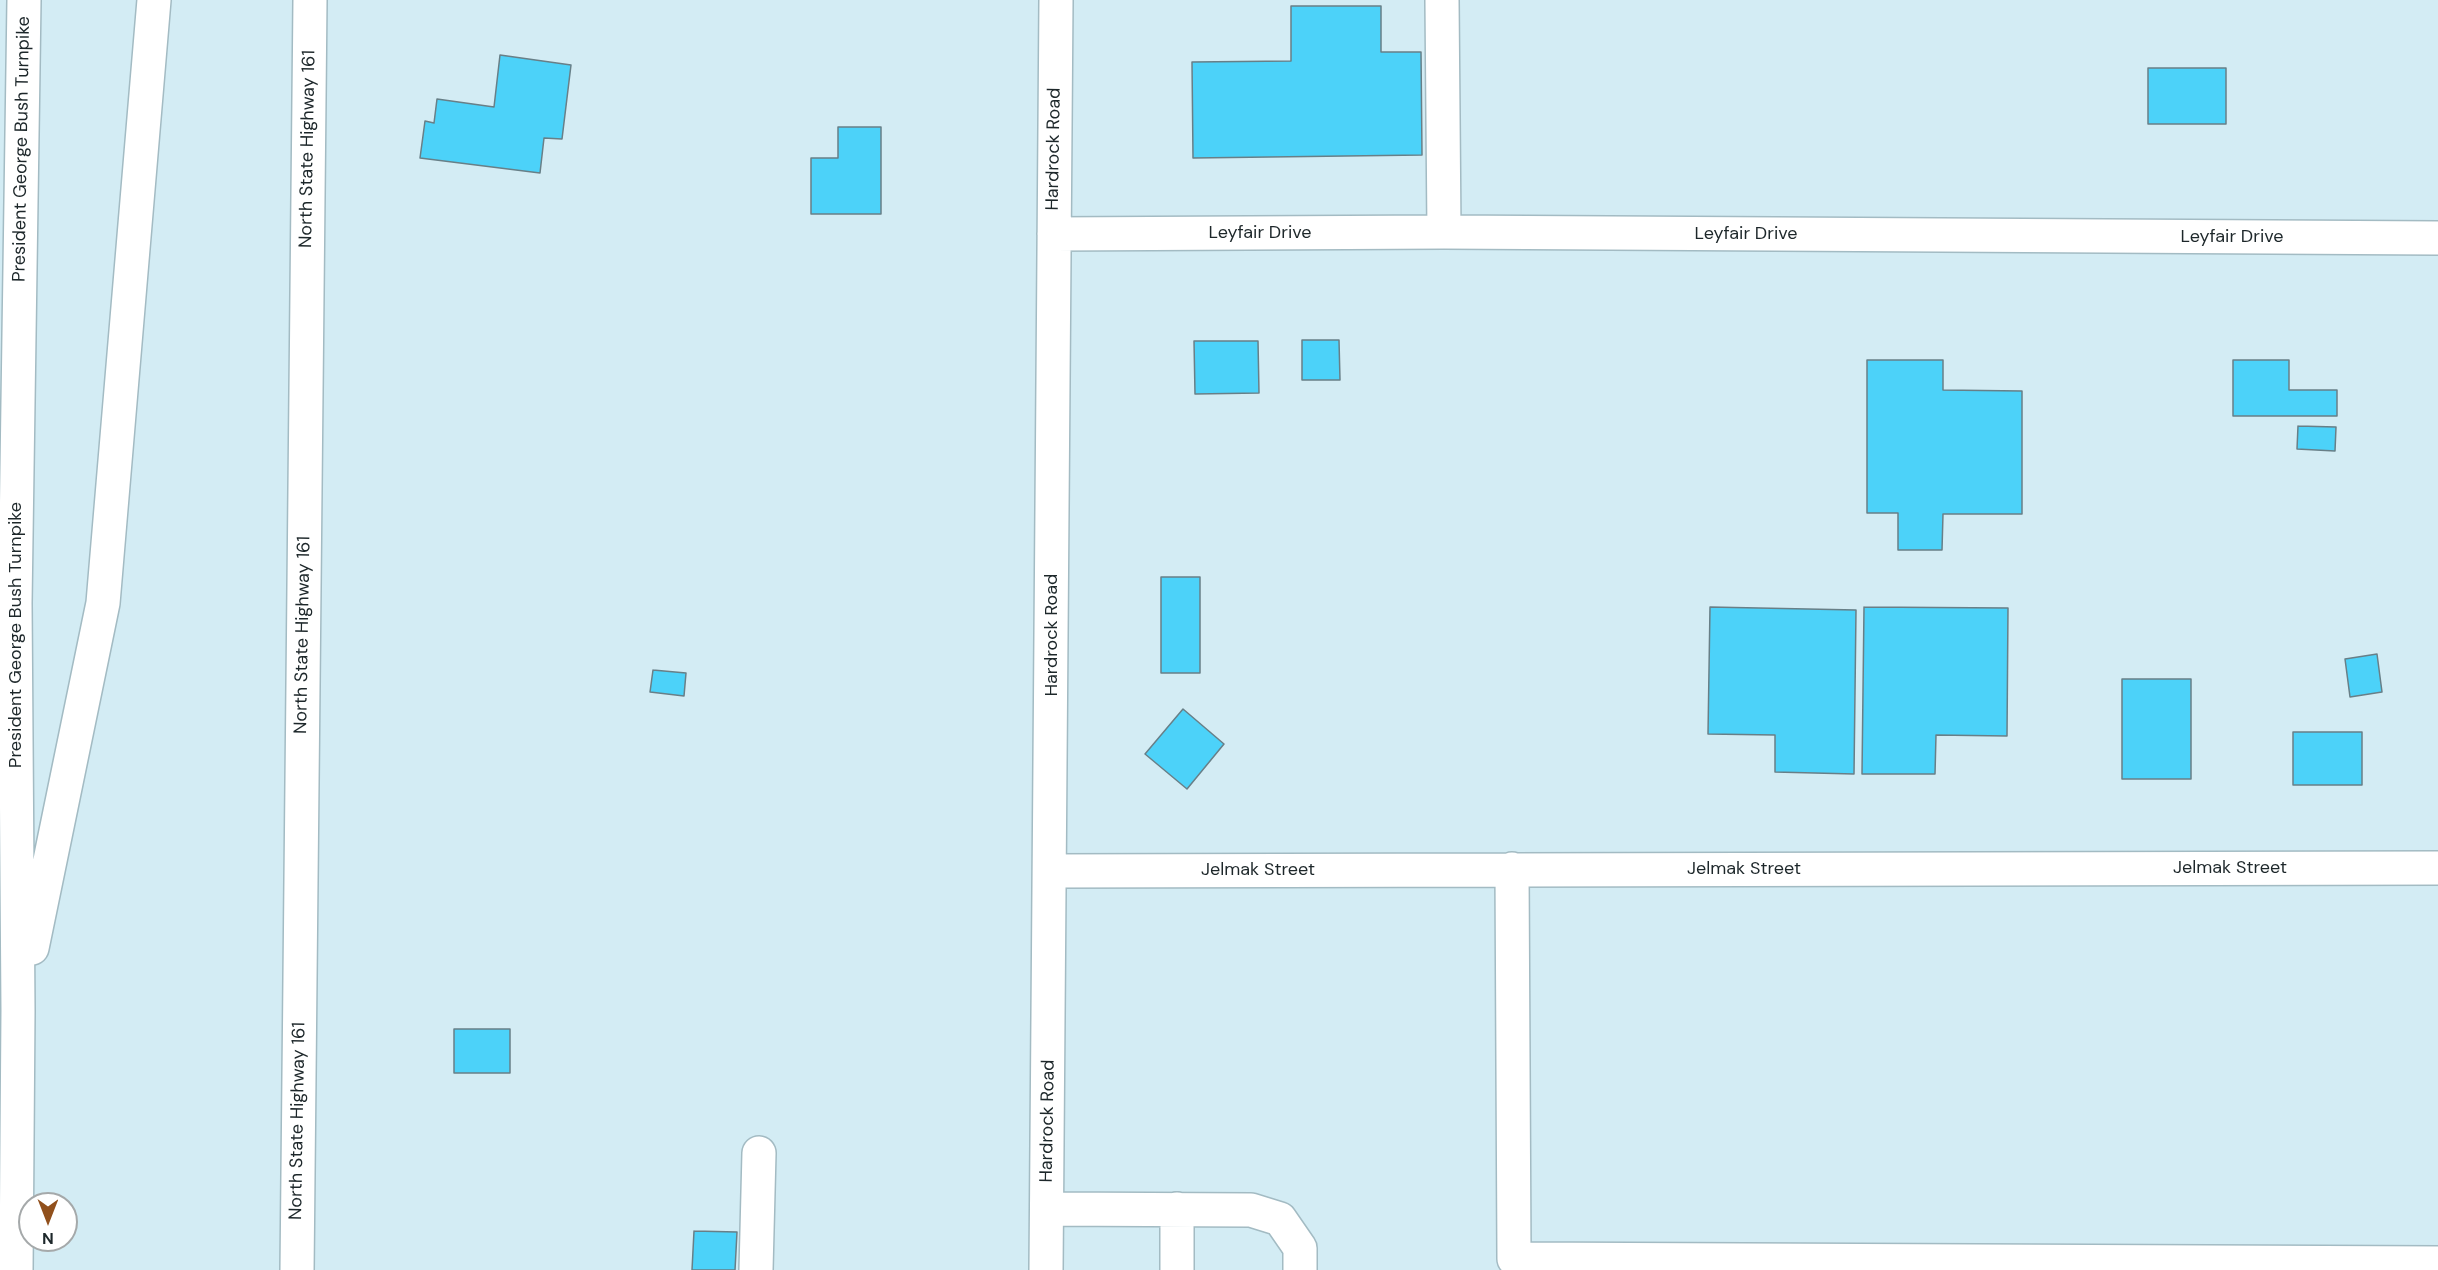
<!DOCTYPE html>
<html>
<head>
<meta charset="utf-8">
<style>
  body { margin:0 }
  #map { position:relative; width:2438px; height:1270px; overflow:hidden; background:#d3ecf4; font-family:"DM Sans",sans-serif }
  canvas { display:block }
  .north { position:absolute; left:18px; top:1192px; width:60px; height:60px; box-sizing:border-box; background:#fff; border:2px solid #a5a9aa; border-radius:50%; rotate:180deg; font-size:16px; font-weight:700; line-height:24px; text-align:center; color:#1d272a }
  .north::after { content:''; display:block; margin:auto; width:21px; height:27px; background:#91501c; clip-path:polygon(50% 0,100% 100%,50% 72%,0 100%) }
</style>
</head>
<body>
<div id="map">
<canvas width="2438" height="1270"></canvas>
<div class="north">N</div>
</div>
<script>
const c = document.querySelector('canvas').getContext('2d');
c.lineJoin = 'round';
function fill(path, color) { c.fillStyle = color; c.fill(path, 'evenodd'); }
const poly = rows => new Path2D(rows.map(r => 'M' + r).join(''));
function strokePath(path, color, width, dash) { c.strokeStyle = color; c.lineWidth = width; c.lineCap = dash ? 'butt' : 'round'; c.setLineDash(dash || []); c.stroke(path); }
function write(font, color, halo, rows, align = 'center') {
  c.font = font + ' "DM Sans",sans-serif'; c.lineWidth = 6; c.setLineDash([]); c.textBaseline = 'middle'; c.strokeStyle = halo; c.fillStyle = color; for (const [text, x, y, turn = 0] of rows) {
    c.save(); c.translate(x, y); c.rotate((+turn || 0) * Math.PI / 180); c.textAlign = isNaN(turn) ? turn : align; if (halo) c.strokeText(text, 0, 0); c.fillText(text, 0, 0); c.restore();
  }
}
const building = poly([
  [1291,6,1381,6,1381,52,1421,52,1422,155,1193,158,1192,62,1291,61,1291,6],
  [500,55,571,65,562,139,544,138,540,173,420,158,425,121,434,123,437,99,494,107,500,55],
  [2148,68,2226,68,2226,124,2148,124,2148,68],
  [838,127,881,127,881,214,811,214,811,158,838,158,838,127],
  [1302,340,1339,340,1340,380,1302,380,1302,340],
  [1194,341,1258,341,1259,393,1195,394,1194,341],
  [1867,360,1943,360,1943,390,2022,391,2022,514,1943,514,1942,550,1898,550,1898,513,1867,513,1867,360],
  [2233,360,2289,360,2289,390,2337,390,2337,416,2233,416,2233,360],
  [2298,426,2336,427,2335,451,2297,449,2298,426],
  [1161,577,1200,577,1200,673,1161,673,1161,577],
  [1710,607,1856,610,1854,774,1775,772,1775,735,1708,734,1710,607],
  [1864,607,2008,608,2007,736,1936,735,1935,774,1862,774,1864,607],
  [2377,654,2382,692,2350,697,2345,659,2377,654],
  [653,670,686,673,684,696,650,692,653,670],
  [2122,679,2191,679,2191,779,2122,779,2122,679],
  [1183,709,1224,744,1187,789,1145,754,1183,709],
  [2293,732,2362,732,2362,785,2293,785,2293,732],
  [454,1029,510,1029,510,1073,454,1073,454,1029],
  [694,1231,737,1232,735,1270,692,1270,694,1231]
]);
fill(building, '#4cd2f9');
strokePath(building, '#687f87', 1.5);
const minor = poly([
  [1442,0,1444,232],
  [1054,234,1444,232,2438,238],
  [1512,869,1514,1259,2438,1263],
  [1051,871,2438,868],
  [1047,1209,1251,1210,1280,1219,1300,1248,1300,1270],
  [756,1270,759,1153],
  [1046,1270,1056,0],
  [1177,1270,1177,1209]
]);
const major = poly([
  [297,1270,310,0]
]);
const highway = poly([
  [32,948,103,603,154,0],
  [16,1270,18,1011,15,603,24,0]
]);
strokePath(minor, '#a3bbc3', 36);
strokePath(major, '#a3bbc3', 36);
strokePath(highway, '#a3bbc3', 36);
strokePath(minor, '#fff', 33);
strokePath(major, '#fff', 33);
strokePath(highway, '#fff', 33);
write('18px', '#1d272a', '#fff', [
  ["President George Bush Turnpike",22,149,-89],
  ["North State Highway 161",308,149,-89],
  ["Hardrock Road",1054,149,-89],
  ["Leyfair Drive",1260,233],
  ["Leyfair Drive",1746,234],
  ["Leyfair Drive",2232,237],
  ["President George Bush Turnpike",16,635,-90],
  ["North State Highway 161",303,635,-89],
  ["Hardrock Road",1052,635,-90],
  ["Jelmak Street",2230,868],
  ["Jelmak Street",1744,869],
  ["Jelmak Street",1258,870],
  ["North State Highway 161",298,1121,-89],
  ["Hardrock Road",1048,1121,-89]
]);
</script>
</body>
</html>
